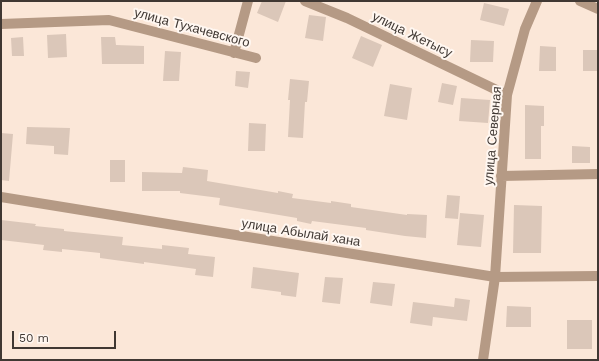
<!DOCTYPE html>
<html>
<head>
<meta charset="utf-8">
<style>
  body { margin:0 }
  #map { position:relative; width:599px; height:361px; overflow:hidden; background:#fbe7d8; font-family:"Work Sans",sans-serif }
  canvas { display:block }
  .frame { position:absolute; inset:0; border:2px solid #403833; pointer-events:none }
  .scale { position:absolute; left:12px; top:331px; width:104px; height:18px; box-sizing:border-box; border:2px solid #403833; border-top:0; padding-left:5px; font-size:12px; line-height:14px; white-space:nowrap; color:#403833; -webkit-text-stroke:3px #fff7f1; paint-order:stroke }
</style>
</head>
<body>
<div id="map">
<canvas width="599" height="361"></canvas>
<div class="frame"></div>
<div class="scale">50 m</div>
</div>
<script>
const c = document.querySelector('canvas').getContext('2d');
c.lineJoin = 'round';
function fill(path, color) { c.fillStyle = color; c.fill(path, 'evenodd'); }
const poly = rows => new Path2D(rows.map(r => 'M' + r).join(''));
function strokePath(path, color, width, dash) { c.strokeStyle = color; c.lineWidth = width; c.lineCap = dash ? 'butt' : 'round'; c.setLineDash(dash || []); c.stroke(path); }
function write(font, color, halo, rows, align = 'center') {
  c.font = font + ' "Work Sans",sans-serif'; c.lineWidth = 4; c.setLineDash([]); c.textBaseline = 'middle'; c.strokeStyle = halo; c.fillStyle = color; for (const [text, x, y, turn = 0] of rows) {
    c.save(); c.translate(x, y); c.rotate((+turn || 0) * Math.PI / 180); c.textAlign = isNaN(turn) ? turn : align; if (halo) c.strokeText(text, 0, 0); c.fillText(text, 0, 0); c.restore();
  }
}
fill(poly([
  [262,1,286,1,278,22,257,13],
  [484,3,509,9,504,26,480,20],
  [309,15,326,17,323,41,305,38],
  [66,34,67,57,48,58,47,35],
  [361,36,382,45,373,67,352,58],
  [23,37,24,56,12,56,11,38],
  [101,37,115,37,116,45,144,46,144,64,102,64],
  [471,40,494,41,493,62,470,62],
  [540,46,556,47,556,71,539,71],
  [583,50,598,50,598,71,583,71],
  [165,51,181,52,179,81,163,81],
  [236,71,250,72,248,88,235,86],
  [290,79,309,81,307,102,305,102,303,138,288,137,290,100,288,100],
  [442,83,457,86,453,105,438,102],
  [390,84,412,88,407,120,384,116],
  [461,98,490,100,488,123,459,121],
  [525,105,544,106,544,126,541,126,541,159,525,159],
  [249,123,266,124,265,151,248,151],
  [27,127,70,128,68,155,54,154,54,146,26,144],
  [1,133,13,134,9,181,1,180],
  [572,146,590,147,590,163,572,163],
  [110,160,125,160,125,182,110,182],
  [183,167,208,170,207,181,278,193,278,191,293,194,292,198,331,203,331,201,351,204,351,207,407,215,407,214,427,215,426,238,405,236,366,230,366,228,312,221,311,224,297,221,297,218,219,205,220,198,180,193,180,191,142,191,142,172,182,173],
  [447,195,460,196,458,219,445,218],
  [514,205,542,206,541,253,513,253],
  [460,213,484,215,481,247,457,245],
  [1,220,36,224,35,226,64,229,64,231,123,237,122,245,162,249,162,245,189,248,188,254,215,257,213,277,195,275,196,269,144,262,144,264,100,258,100,253,62,249,62,252,43,250,44,245,1,240],
  [253,267,299,273,296,297,281,295,281,292,251,288],
  [325,277,343,278,340,304,322,302],
  [373,282,395,284,392,306,370,303],
  [455,298,470,300,467,321,433,317,432,326,410,323,413,302,454,307],
  [507,306,531,307,531,327,506,327],
  [567,320,592,320,592,349,567,349]
]), '#dbc7b9');
strokePath(poly([
  [305,1,347,18,507,95],
  [580,1,598,9],
  [1,24,109,20,256,58],
  [234,53,248,1],
  [501,176,598,174],
  [1,197,495,277,598,276],
  [483,360,495,277,507,95,525,29,537,1]
]), '#b59a85', 10);
write('13px', '#403833', '#fff7f1', [
  ["улица Тухачевского",192,28,15],
  ["улица Жетысу",412,35,26],
  ["улица Северная",493,136,-85],
  ["улица Абылай хана",301,233,9]
]);
</script>
</body>
</html>
